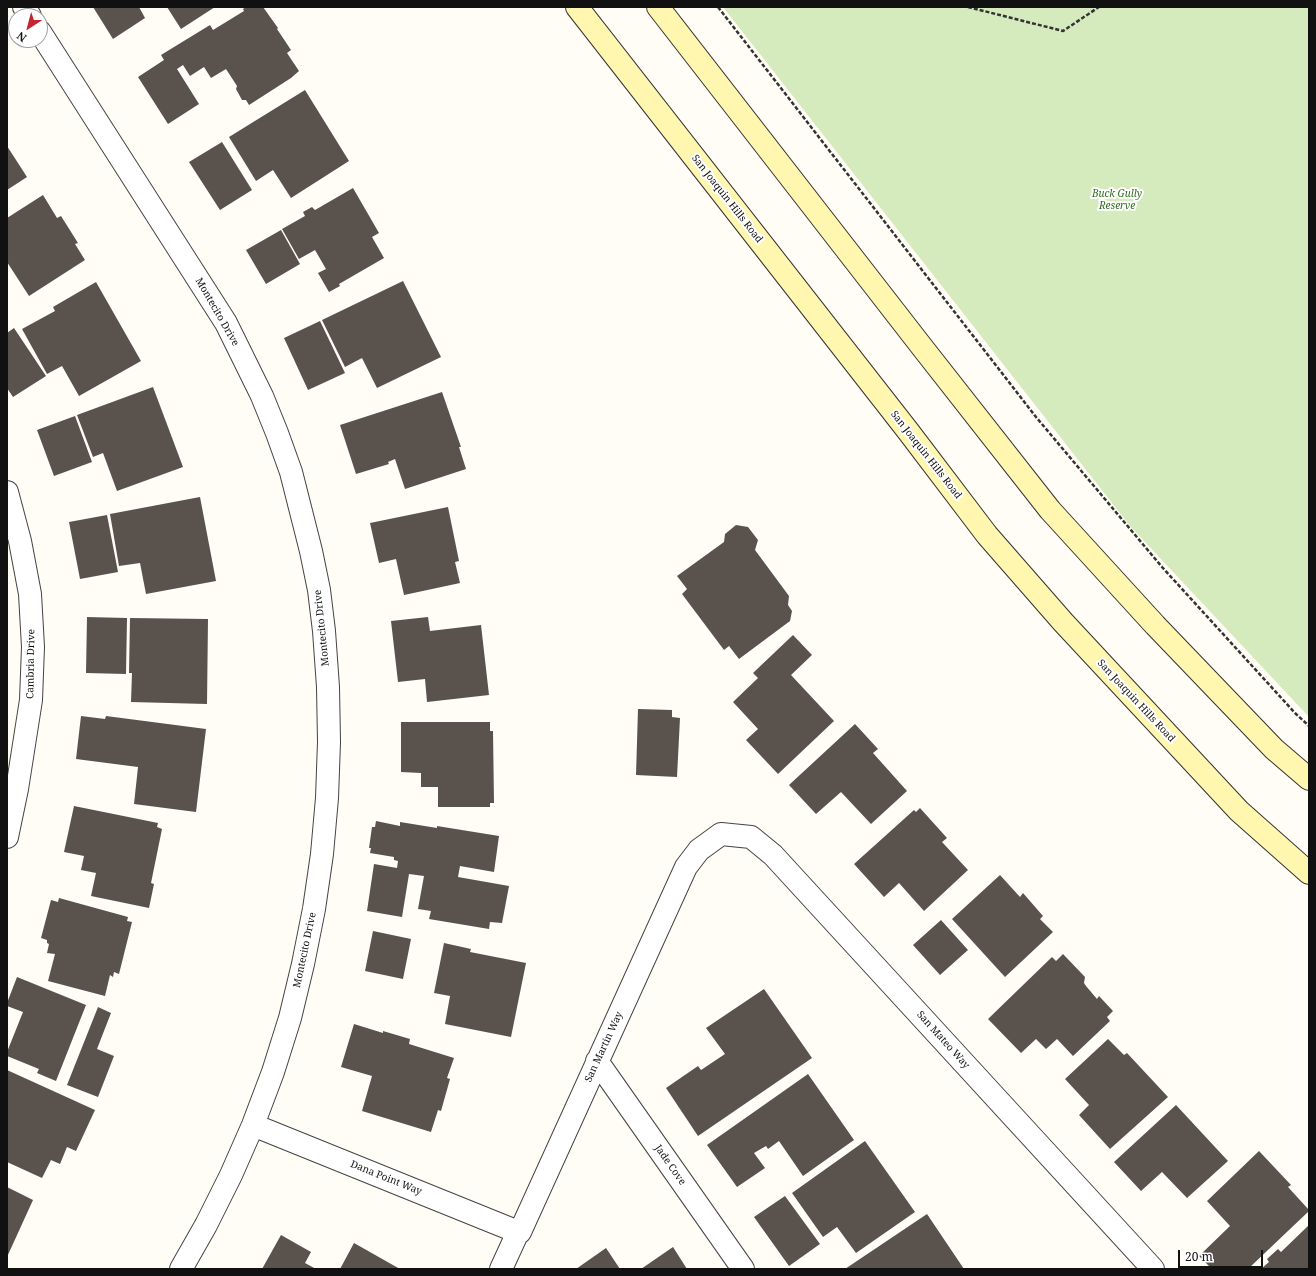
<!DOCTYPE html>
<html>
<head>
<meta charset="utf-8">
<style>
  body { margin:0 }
  #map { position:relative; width:1316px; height:1276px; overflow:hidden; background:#fffdf5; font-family:"Noto Serif",serif }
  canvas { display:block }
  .frame { position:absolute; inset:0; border:8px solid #111; pointer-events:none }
  .north { position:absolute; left:8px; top:8px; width:40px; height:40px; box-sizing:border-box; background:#fff; border:1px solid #a0a0a0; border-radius:50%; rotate:216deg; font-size:11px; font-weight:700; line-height:16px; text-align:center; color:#111 }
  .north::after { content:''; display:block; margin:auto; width:14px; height:18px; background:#c4262e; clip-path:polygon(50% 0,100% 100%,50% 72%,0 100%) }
  .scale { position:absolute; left:1178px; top:1250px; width:85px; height:18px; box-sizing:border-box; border:2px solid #111; border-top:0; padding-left:5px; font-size:12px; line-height:14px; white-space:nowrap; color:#111; -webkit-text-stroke:3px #fff; paint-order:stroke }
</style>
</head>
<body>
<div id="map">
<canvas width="1316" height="1276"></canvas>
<div class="frame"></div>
<div class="north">N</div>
<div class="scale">20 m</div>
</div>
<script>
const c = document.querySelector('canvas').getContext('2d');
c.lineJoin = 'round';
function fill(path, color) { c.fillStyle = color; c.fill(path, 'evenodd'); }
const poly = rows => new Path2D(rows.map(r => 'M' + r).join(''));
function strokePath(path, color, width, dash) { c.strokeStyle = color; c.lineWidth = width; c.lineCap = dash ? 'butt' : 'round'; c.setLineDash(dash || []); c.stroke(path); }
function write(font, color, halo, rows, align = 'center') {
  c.font = font + ' "Noto Serif",serif'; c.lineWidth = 4; c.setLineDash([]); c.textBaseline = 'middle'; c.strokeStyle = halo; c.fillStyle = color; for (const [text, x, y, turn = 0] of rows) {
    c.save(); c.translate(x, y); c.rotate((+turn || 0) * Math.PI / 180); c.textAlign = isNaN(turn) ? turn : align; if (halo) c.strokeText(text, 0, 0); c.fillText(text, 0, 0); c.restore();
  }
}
fill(poly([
  [723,7,1309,7,1309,717,1130,526]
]), '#d5ebbd');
fill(poly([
  [93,7,139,7,145,18,113,39],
  [167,7,215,7,181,29],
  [246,7,263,7,278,28,277,29,291,50,287,53,299,71,291,78,249,105,246,100,242,100,236,89,237,86,226,69,211,78,204,67,190,76,183,65,177,69,199,104,168,124,138,77,164,60,161,55,210,25,213,30,244,11,243,9],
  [305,90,349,161,291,198,273,170,256,181,229,137],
  [222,142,252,190,220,210,189,162],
  [7,146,27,177,7,190],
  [353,188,379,233,372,237,384,258,339,284,340,286,329,292,318,273,326,269,315,250,299,259,282,229,305,216,303,212,312,207,315,210],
  [43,195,57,218,61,216,78,243,75,244,85,260,29,296,7,262,7,218],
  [281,230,300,264,266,284,246,250],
  [403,281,441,357,377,388,362,358,345,367,322,320],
  [96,282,141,361,79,396,62,366,47,374,22,329,55,311,53,307],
  [320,321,345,373,308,390,284,338],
  [14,328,46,376,13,397,7,388,7,333],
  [153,387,183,467,117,491,103,453,93,457,77,415],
  [442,392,461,447,459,447,466,469,405,489,395,459,388,462,389,464,356,474,340,425],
  [75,416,92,462,54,476,37,430],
  [200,497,216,581,146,594,140,563,119,566,110,514],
  [448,507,459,561,455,562,460,583,404,595,396,559,379,563,370,523],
  [107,515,118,572,80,579,69,522],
  [736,525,748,527,758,540,755,550,789,596,788,605,792,611,790,621,739,659,729,646,724,650,682,594,687,589,677,576,724,542,725,534],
  [87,617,127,618,126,674,86,673],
  [428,617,430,631,481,625,489,695,427,702,425,679,398,682,391,621],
  [130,618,208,619,207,704,131,702,132,673,129,673],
  [793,635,812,655,791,675,834,721,778,774,746,740,758,729,733,702,758,678,753,673],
  [638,709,672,710,672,717,680,718,677,777,636,775],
  [81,716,105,719,106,716,206,729,196,812,134,804,138,767,76,759],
  [401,722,490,722,490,731,493,731,494,803,490,803,490,807,438,807,438,787,421,787,421,773,401,772],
  [855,724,878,749,873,753,907,791,871,824,841,792,816,814,789,785],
  [74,806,158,823,157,827,162,829,151,883,154,884,149,908,91,896,96,873,81,870,84,856,64,852],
  [920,808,947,838,942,842,968,870,924,911,899,883,884,897,854,864,914,810,916,812],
  [376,821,400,826,400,822,437,828,437,826,499,836,494,872,460,866,458,877,509,886,502,923,490,922,489,929,429,919,431,911,418,909,424,876,409,874,402,917,367,911,374,864,397,868,398,861,394,860,394,857,370,853,371,848,369,848,372,827,375,827],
  [1000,875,1020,897,1023,893,1043,916,1040,919,1053,932,1005,977,952,919],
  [59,898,128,917,127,921,132,922,119,974,114,972,113,977,110,975,105,996,48,981,55,954,47,953,49,944,47,943,47,940,41,938,51,900,58,902],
  [941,920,968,950,940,975,913,945],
  [373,931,411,939,403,979,365,971],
  [444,943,471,949,470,952,526,963,511,1037,445,1024,450,996,434,993],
  [1063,954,1085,977,1084,983,1086,986,1097,999,1099,996,1113,1011,1107,1017,1110,1021,1073,1056,1057,1039,1046,1049,1036,1039,1021,1053,988,1019,1052,957,1056,961],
  [17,977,86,1005,56,1081,37,1073,39,1069,7,1056,7,1052,23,1012,7,1006,7,1003],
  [764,989,812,1058,698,1136,666,1088,698,1066,701,1070,725,1054,706,1028],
  [98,1007,111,1013,97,1049,114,1056,98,1097,67,1085],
  [354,1024,383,1033,383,1031,410,1039,409,1044,454,1058,447,1078,450,1079,441,1111,438,1110,431,1132,362,1111,372,1076,341,1067],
  [1108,1039,1124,1055,1127,1053,1168,1097,1110,1149,1079,1115,1089,1105,1065,1079],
  [7,1070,95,1110,76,1151,67,1147,60,1164,51,1160,42,1178,7,1162],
  [808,1074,854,1140,803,1176,779,1141,768,1149,766,1146,754,1153,765,1168,737,1187,707,1145],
  [1176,1105,1228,1161,1187,1198,1162,1172,1141,1191,1114,1162],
  [865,1141,915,1212,856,1253,837,1227,823,1237,792,1193],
  [1259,1151,1291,1185,1288,1187,1309,1210,1309,1211,1248,1269,1212,1269,1199,1256,1230,1226,1207,1201],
  [7,1187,33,1200,7,1257],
  [785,1196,820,1244,789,1266,754,1217],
  [927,1214,964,1269,845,1269],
  [1309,1225,1309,1269,1261,1269,1269,1262,1267,1259,1278,1249,1281,1252],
  [281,1235,311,1252,305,1263,316,1269,262,1269],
  [354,1243,400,1269,340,1269],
  [673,1247,687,1269,641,1269],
  [606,1248,620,1269,576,1269]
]), '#5a524d');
const minor = poly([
  [24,7,30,16],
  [40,32,226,323,262,396,277,433,291,472,311,551,319,590,324,631,328,687,329,742,327,798,322,854,314,909,303,964,290,1018,273,1072,253,1125,231,1175,206,1225,181,1269],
  [7,492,20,541,30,594,33,647,31,700,17,789,7,837],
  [597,1061,743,1269],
  [253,1125,518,1232],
  [501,1269,518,1232,520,1232,686,867,699,850,721,834,751,837,773,855,1153,1269]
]);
const secondary = poly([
  [577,7,908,431,987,535,1063,622,1239,811,1309,873],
  [658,7,922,347,1050,510,1155,625,1274,749,1309,779]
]);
strokePath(minor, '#444', 24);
strokePath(secondary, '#333', 24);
strokePath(poly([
  [718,7,1036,417,1162,567,1295,713,1309,726],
  [968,7,1063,31,1099,7]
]), '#333', 2.5, [4, 2]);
strokePath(minor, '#fff', 22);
strokePath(secondary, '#fff6b0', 22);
write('italic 10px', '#2f6b1f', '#fff', [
  ["Buck Gully",1117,194],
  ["Reserve",1117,206]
]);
write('10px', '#111', '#fff', [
  ["San Joaquin Hills Road",727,199,52],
  ["Montecito Drive",217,312,60],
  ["San Joaquin Hills Road",926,455,52],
  ["Montecito Drive",322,628,-96],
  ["Cambria Drive",31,664,-89],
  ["San Joaquin Hills Road",1136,701,47],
  ["Montecito Drive",305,950,-78],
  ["San Mateo Way",943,1040,48],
  ["San Martin Way",604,1047,-65],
  ["Jade Cove",670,1165,55],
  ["Dana Point Way",386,1178,22]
]);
</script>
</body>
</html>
